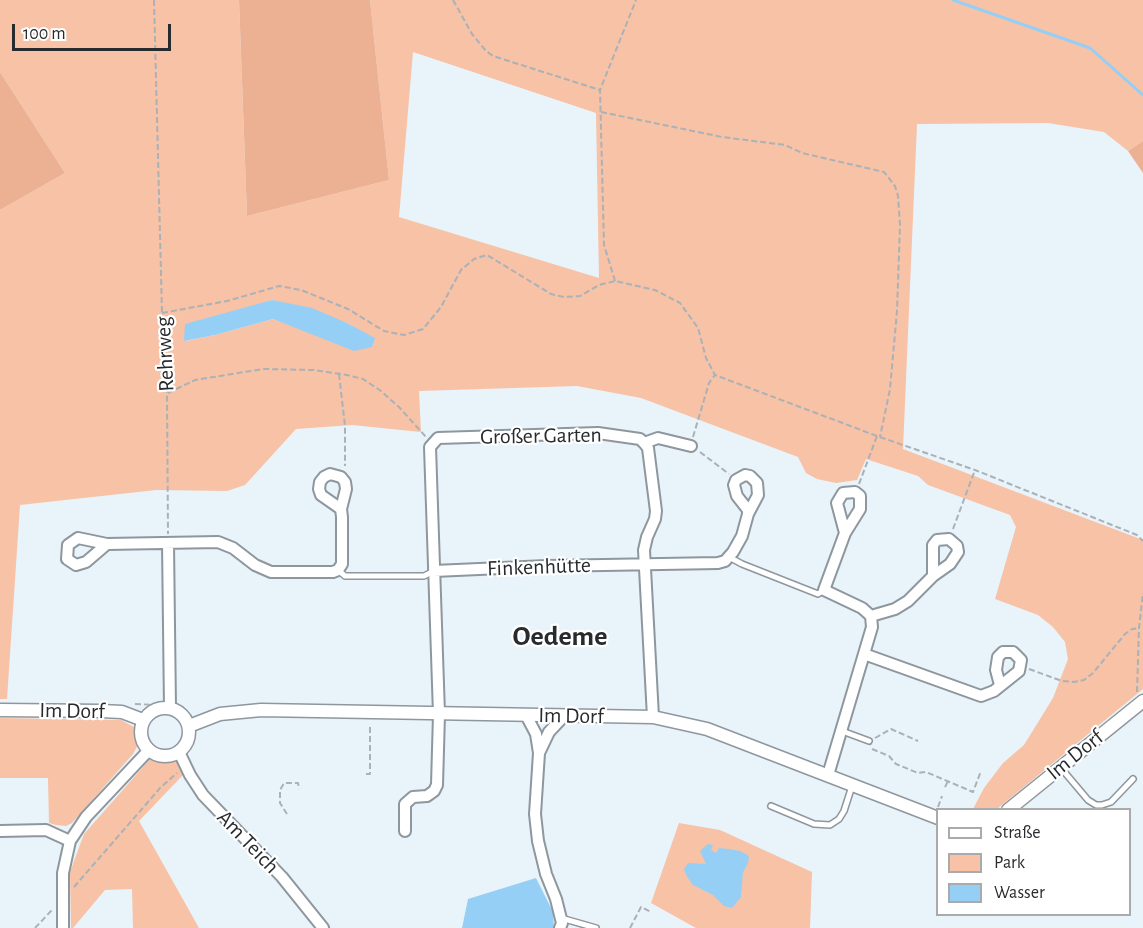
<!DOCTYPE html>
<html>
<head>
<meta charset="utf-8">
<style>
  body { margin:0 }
  #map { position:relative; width:1143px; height:928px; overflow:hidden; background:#e9f3fa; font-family:"Alegreya Sans",sans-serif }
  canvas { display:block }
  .legend { position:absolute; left:936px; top:808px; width:195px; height:108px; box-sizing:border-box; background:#fff; border:2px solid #a9aaab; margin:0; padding:8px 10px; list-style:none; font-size:18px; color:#282b2e }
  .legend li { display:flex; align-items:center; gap:12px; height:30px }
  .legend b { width:30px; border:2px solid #a9aaab }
  .scale { position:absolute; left:12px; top:24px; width:159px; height:27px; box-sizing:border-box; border:3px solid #282b2e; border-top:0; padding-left:8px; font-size:18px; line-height:21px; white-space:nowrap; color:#282b2e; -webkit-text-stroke:4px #fff; paint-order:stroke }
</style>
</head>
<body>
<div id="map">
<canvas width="1143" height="928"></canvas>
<ul class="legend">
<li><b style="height:8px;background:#fff"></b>Straße</li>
<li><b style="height:16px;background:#f7c2a6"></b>Park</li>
<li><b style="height:16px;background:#95cff6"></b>Wasser</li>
</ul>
<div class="scale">100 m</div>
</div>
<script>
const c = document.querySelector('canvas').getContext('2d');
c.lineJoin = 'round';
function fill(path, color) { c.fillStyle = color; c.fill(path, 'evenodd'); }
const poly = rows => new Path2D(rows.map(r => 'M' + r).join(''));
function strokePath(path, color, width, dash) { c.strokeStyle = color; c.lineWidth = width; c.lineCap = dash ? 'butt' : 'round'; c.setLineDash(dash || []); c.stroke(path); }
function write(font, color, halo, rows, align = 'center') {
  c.font = font + ' "Alegreya Sans",sans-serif'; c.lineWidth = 4.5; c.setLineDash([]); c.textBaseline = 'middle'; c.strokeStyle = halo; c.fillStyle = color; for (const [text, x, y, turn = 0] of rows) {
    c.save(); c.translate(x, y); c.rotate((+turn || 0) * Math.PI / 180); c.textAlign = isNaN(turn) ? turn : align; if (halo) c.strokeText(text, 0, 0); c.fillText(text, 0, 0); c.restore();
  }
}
fill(poly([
  [0,0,239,0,247,216,389,180,370,0,1143,0,1143,141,1128,151,1104,132,1048,123,917,124,903,449,1143,540,1143,689,997,809,973,809,984,788,1003,763,1024,745,1053,698,1068,659,1065,642,1053,627,1038,615,995,599,1016,527,1010,515,928,485,918,476,866,459,857,480,836,483,817,479,806,473,798,457,641,398,577,386,419,391,421,432,352,425,296,429,245,485,227,491,156,490,20,505,7,699,0,699,0,210,65,173,0,72],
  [413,52,596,113,599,278,399,217],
  [272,300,347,323,375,339,304,330,273,319,215,335,185,341,238,311],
  [0,718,121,720,134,727,138,745,133,754,72,823,66,826,56,825,49,823,48,778,0,778],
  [176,758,184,774,139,821,199,928,133,928,132,889,105,890,73,928,71,928,70,872,84,834,150,759],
  [679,823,720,830,812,872,810,928,696,928,651,903]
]), '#f7c2a6');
fill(poly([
  [239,0,370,0,389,180,247,216],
  [0,72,65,173,0,210],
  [1143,141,1143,173,1128,151]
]), '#ecb192');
fill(poly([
  [272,300,312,308,347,323,375,338,372,347,354,351,273,319,215,335,184,341,185,324],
  [708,844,713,845,711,850,716,853,719,848,729,849,740,851,749,856,748,863,743,872,741,897,732,908,724,906,713,895,693,885,686,875,684,869,688,863,706,864,700,851],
  [536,878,553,912,554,928,462,928,468,899]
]), '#95cff6');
strokePath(poly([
  [953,0,1090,48,1143,95]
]), '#95cff6', 3);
const service = poly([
  [729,557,742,564,818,594,824,590],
  [338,570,345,576,424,576,434,571],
  [842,731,869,741],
  [1061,768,1088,800,1096,805,1102,805,1111,802,1133,779],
  [771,806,814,824,830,825,839,819,844,811,852,786],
  [561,918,596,928]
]);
const minor = poly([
  [644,443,658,438,691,446],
  [168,543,170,708],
  [107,544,86,562,76,565,67,559,68,545,78,538,107,544,218,542,233,548,255,565,271,572,333,572,338,570,342,564,342,517,341,509,346,489,345,482,341,477,330,474,324,477,320,482,319,489,321,495,341,509],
  [434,571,547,566,718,563,725,561,733,552,742,536,748,514,758,495,757,483,750,476,745,475,736,480,734,485,737,496,748,510,748,514],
  [871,616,895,609,908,601,933,576,950,564,958,552,957,546,949,539,937,540,933,545,933,576],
  [864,654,981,696,994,691,1019,671,1021,660,1013,652,1003,652,998,657,996,670,1000,685],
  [526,715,536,734,539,753,535,814,538,841,546,874,556,899,562,923,560,928],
  [179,752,190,775,203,795,282,877,323,928],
  [539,753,549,732,564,716],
  [828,775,872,627,871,616,862,608,824,590,845,533,860,509,860,496,855,492,843,493,837,503,845,533],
  [0,831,46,830,70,841],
  [405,831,405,804,413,797,427,796,434,791,437,785,439,714,430,447,438,438,598,433,640,439,644,443,648,448,656,511,655,519,647,537,644,550,653,717],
  [63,928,63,873,70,841,86,817,149,750]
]);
const tertiary = poly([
  '141 732a24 24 0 1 1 48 0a24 24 0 1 1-48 0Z',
  [0,710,101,711,122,712,143,720],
  [189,726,220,714,261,710,653,717,707,729,938,818],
  [1008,810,1143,701]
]);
strokePath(service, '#8e979e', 8);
strokePath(minor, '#8e979e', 14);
strokePath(tertiary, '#8e979e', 15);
strokePath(poly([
  [154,0,162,313,167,393,168,534],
  [453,0,472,34,486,51,493,56,600,90],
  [601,112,722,137,785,145,802,153,884,172,895,186,898,196,900,225,897,311,890,389,880,437],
  [615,281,604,245,600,90,636,0],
  [162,313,227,301,279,286,301,290,348,309,384,331,404,335,423,329,441,307,461,270,474,259,487,255,551,294,564,297,580,296,599,285,615,281,655,290,680,303,698,328,706,358,715,375,877,436,975,470,1137,535,1143,541],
  [339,374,345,426,345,466],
  [168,393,195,380,263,369,314,370,347,375,363,379,381,391,399,407,426,437],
  [693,437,709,383,715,375],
  [700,452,729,474],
  [859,484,877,436],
  [953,529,975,470],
  [1029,669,1062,681,1074,682,1084,680,1093,673,1125,634,1132,629,1139,628],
  [1137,692,1139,628,1143,593],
  [135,704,159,705],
  [875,738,891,729,918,741],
  [872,749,889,756,896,764,918,773,926,772,973,792,981,771],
  [366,774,370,774,370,724],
  [945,787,948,781],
  [938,807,942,796],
  [287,814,280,803,280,790,284,783,298,783,299,789],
  [74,887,161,787,177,773],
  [35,928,52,910],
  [630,928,641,907,651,912]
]), '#aab1b7', 2, [6, 3]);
strokePath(service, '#fff', 5);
strokePath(minor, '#fff', 10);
strokePath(tertiary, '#fff', 12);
write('22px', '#282b2e', '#fff', [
  ["Rehrweg",165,354,-93],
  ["Großer Garten",541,436,-1],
  ["Finkenhütte",539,567,-2],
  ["Im Dorf",72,711,1],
  ["Im Dorf",571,716,1],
  ["Im Dorf",1075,755,-39],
  ["Am Teich",248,842,46]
]);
write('bold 28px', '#282b2e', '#fff', [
  ["Oedeme",560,637]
]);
</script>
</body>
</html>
